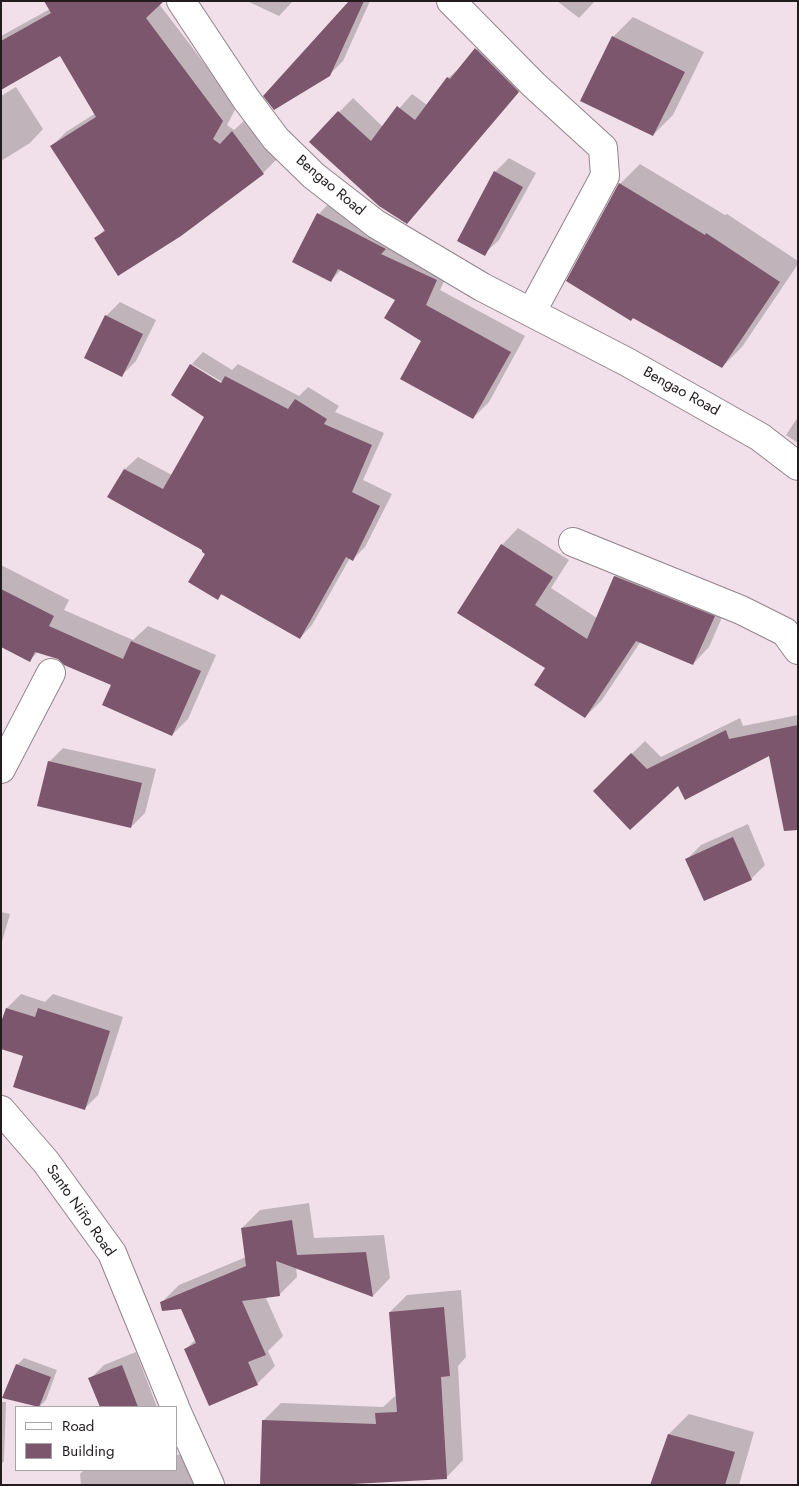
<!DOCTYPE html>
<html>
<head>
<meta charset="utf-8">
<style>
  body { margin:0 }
  #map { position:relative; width:799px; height:1486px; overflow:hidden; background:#f1e0e9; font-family:Jost,sans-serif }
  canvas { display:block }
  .frame { position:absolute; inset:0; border:2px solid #221c1f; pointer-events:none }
  .legend { position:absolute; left:15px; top:1406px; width:162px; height:65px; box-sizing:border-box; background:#fff; border:1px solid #a7a4a5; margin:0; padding:6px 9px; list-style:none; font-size:15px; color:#221c1f }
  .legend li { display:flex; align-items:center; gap:10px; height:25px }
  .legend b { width:25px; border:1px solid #a7a4a5 }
</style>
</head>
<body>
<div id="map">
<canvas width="799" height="1486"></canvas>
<div class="frame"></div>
<ul class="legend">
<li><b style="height:6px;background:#fff"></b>Road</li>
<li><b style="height:14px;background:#7c566c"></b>Building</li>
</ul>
</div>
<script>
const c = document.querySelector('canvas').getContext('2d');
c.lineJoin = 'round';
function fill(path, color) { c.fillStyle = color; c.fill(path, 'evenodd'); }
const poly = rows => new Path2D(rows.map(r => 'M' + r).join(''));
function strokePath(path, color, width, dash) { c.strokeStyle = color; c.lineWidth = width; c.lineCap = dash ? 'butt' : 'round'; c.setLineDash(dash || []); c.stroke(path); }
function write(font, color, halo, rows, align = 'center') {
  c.font = font + ' Jost,sans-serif'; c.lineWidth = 5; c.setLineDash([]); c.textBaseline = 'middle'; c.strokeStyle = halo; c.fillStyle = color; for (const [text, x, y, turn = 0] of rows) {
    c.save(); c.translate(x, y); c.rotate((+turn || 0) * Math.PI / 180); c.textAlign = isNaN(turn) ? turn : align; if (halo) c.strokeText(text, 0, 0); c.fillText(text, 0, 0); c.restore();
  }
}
fill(poly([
  [247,1,293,1,279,16],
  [351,1,370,1,343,61,329,75],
  [557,1,595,1,579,18],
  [159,4,237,106,227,125,234,130,246,119,277,159,263,173,95,239,105,229,52,146,66,132,96,113,61,55,1,89,1,36,50,9],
  [633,17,704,52,673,115,653,135,613,37],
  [490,35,531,77,407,223,311,141,353,98,383,127,412,94,427,105,448,78,463,65],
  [16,87,43,129,30,143,1,161,1,96],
  [509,158,536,173,499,240,484,254,495,172],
  [640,164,725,215,727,214,798,261,798,264,742,347,722,367,620,184],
  [334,198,452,264,440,290,525,336,489,402,473,418,396,300,342,269,331,280,319,214],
  [120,302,156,320,136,361,122,375,106,316],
  [203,352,232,370,238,364,299,396,308,387,339,406,335,412,384,433,363,480,392,494,365,547,353,559,350,558,312,625,300,638,223,593,218,598,204,550,109,496,125,469,138,457,172,475,206,417,191,365],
  [192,364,227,385,225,387,192,367],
  [798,417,798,443,786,435],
  [518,528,569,560,551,588,597,618,615,576,632,560,730,599,709,647,693,664,641,641,602,700,585,717,547,668,502,545],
  [1,565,69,600,64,610,133,640,148,626,216,655,188,719,172,735,113,684,58,658,38,652,30,660,1,645],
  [798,715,798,804,770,754,678,784,607,778,645,741,661,757,740,718,743,726],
  [63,748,156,769,145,813,131,827,49,762],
  [748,824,765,865,751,879,687,859,701,845],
  [1,912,10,914,1,945],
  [21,994,45,1002,53,994,123,1017,98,1095,84,1109,24,1055,1,1026,7,1008],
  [309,1203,314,1238,384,1235,390,1278,373,1296,296,1267,297,1277,280,1294,265,1296,283,1336,268,1351,275,1366,257,1384,210,1404,186,1349,196,1339,182,1307,161,1303,179,1285,246,1257,242,1228,260,1210],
  [461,1290,466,1357,458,1366,463,1460,446,1478,347,1483,347,1485,261,1485,264,1420,281,1403,383,1407,394,1397,397,1396,390,1312,407,1295],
  [136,1352,157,1407,101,1407,90,1379,104,1365],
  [24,1358,57,1370,46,1400,39,1407,17,1365],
  [1,1402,6,1402,4,1461,1,1465],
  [689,1414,754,1432,739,1485,653,1485,669,1434],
  [197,1453,198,1485,81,1485,80,1474,84,1470,176,1470,176,1455]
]), '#0003');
fill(poly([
  [44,1,164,1,146,18,223,121,213,139,220,144,232,131,264,174,181,236,118,276,94,238,105,231,50,146,96,117,60,56,1,90,1,41,51,13],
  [349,1,364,1,330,76,274,110,263,96],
  [612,36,685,72,653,136,580,101],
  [475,48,519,92,407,224,379,206,309,142,338,111,371,141,397,106,415,120,447,77,450,79],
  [494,171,523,187,485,256,457,241],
  [619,183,705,235,706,233,780,282,722,368,633,318,631,321,566,281],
  [317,213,386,249,381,254,437,280,426,305,511,352,473,419,400,379,421,341,384,318,395,300,338,269,331,282,292,262],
  [105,315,143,334,122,377,84,358],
  [190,364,221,383,225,376,288,409,295,399,327,419,324,424,372,445,352,492,380,506,353,561,346,557,300,639,221,594,218,600,188,582,205,554,202,552,202,550,107,497,124,469,163,489,204,417,171,395],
  [501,544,553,577,535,605,587,639,614,576,715,616,693,665,636,641,585,718,534,685,545,668,457,613],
  [1,589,54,616,49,626,123,659,131,641,201,671,172,736,102,705,111,685,64,665,58,659,35,652,30,662,1,647],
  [798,725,798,830,784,831,769,756,685,800,678,786,630,830,593,791,631,753,647,769,726,730,729,739],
  [48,761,142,783,131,828,37,806],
  [733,837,752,880,704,901,685,859],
  [6,1008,35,1017,38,1008,110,1031,85,1110,13,1087,23,1056,1,1049,1,1022],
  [292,1220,297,1255,366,1252,373,1297,276,1261,280,1296,242,1301,266,1355,248,1362,258,1385,209,1406,184,1349,196,1343,181,1309,162,1311,160,1302,246,1266,241,1228],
  [444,1307,450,1376,441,1377,447,1479,333,1485,260,1485,262,1420,376,1424,375,1413,397,1412,389,1312],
  [16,1364,51,1377,39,1407,2,1398],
  [122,1365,138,1407,100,1407,88,1378],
  [668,1434,735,1452,725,1485,650,1485]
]), '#7c566c');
const street = poly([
  [181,1,246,99,276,139,314,176,376,224,482,287,627,362,760,437,798,466],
  [451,1,534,85,603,148,605,176,532,311],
  [573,542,741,610,785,632,798,650],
  [1,769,51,673],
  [1,1110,46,1162,112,1253,175,1407],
  [176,1410,210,1485]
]);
strokePath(street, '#92838c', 30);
strokePath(street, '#fff', 28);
write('15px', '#221c1f', '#fff', [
  ["Bengao Road",330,186,40],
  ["Bengao Road",681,392,29],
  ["Santo Niño Road",80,1211,55]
]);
</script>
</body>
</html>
